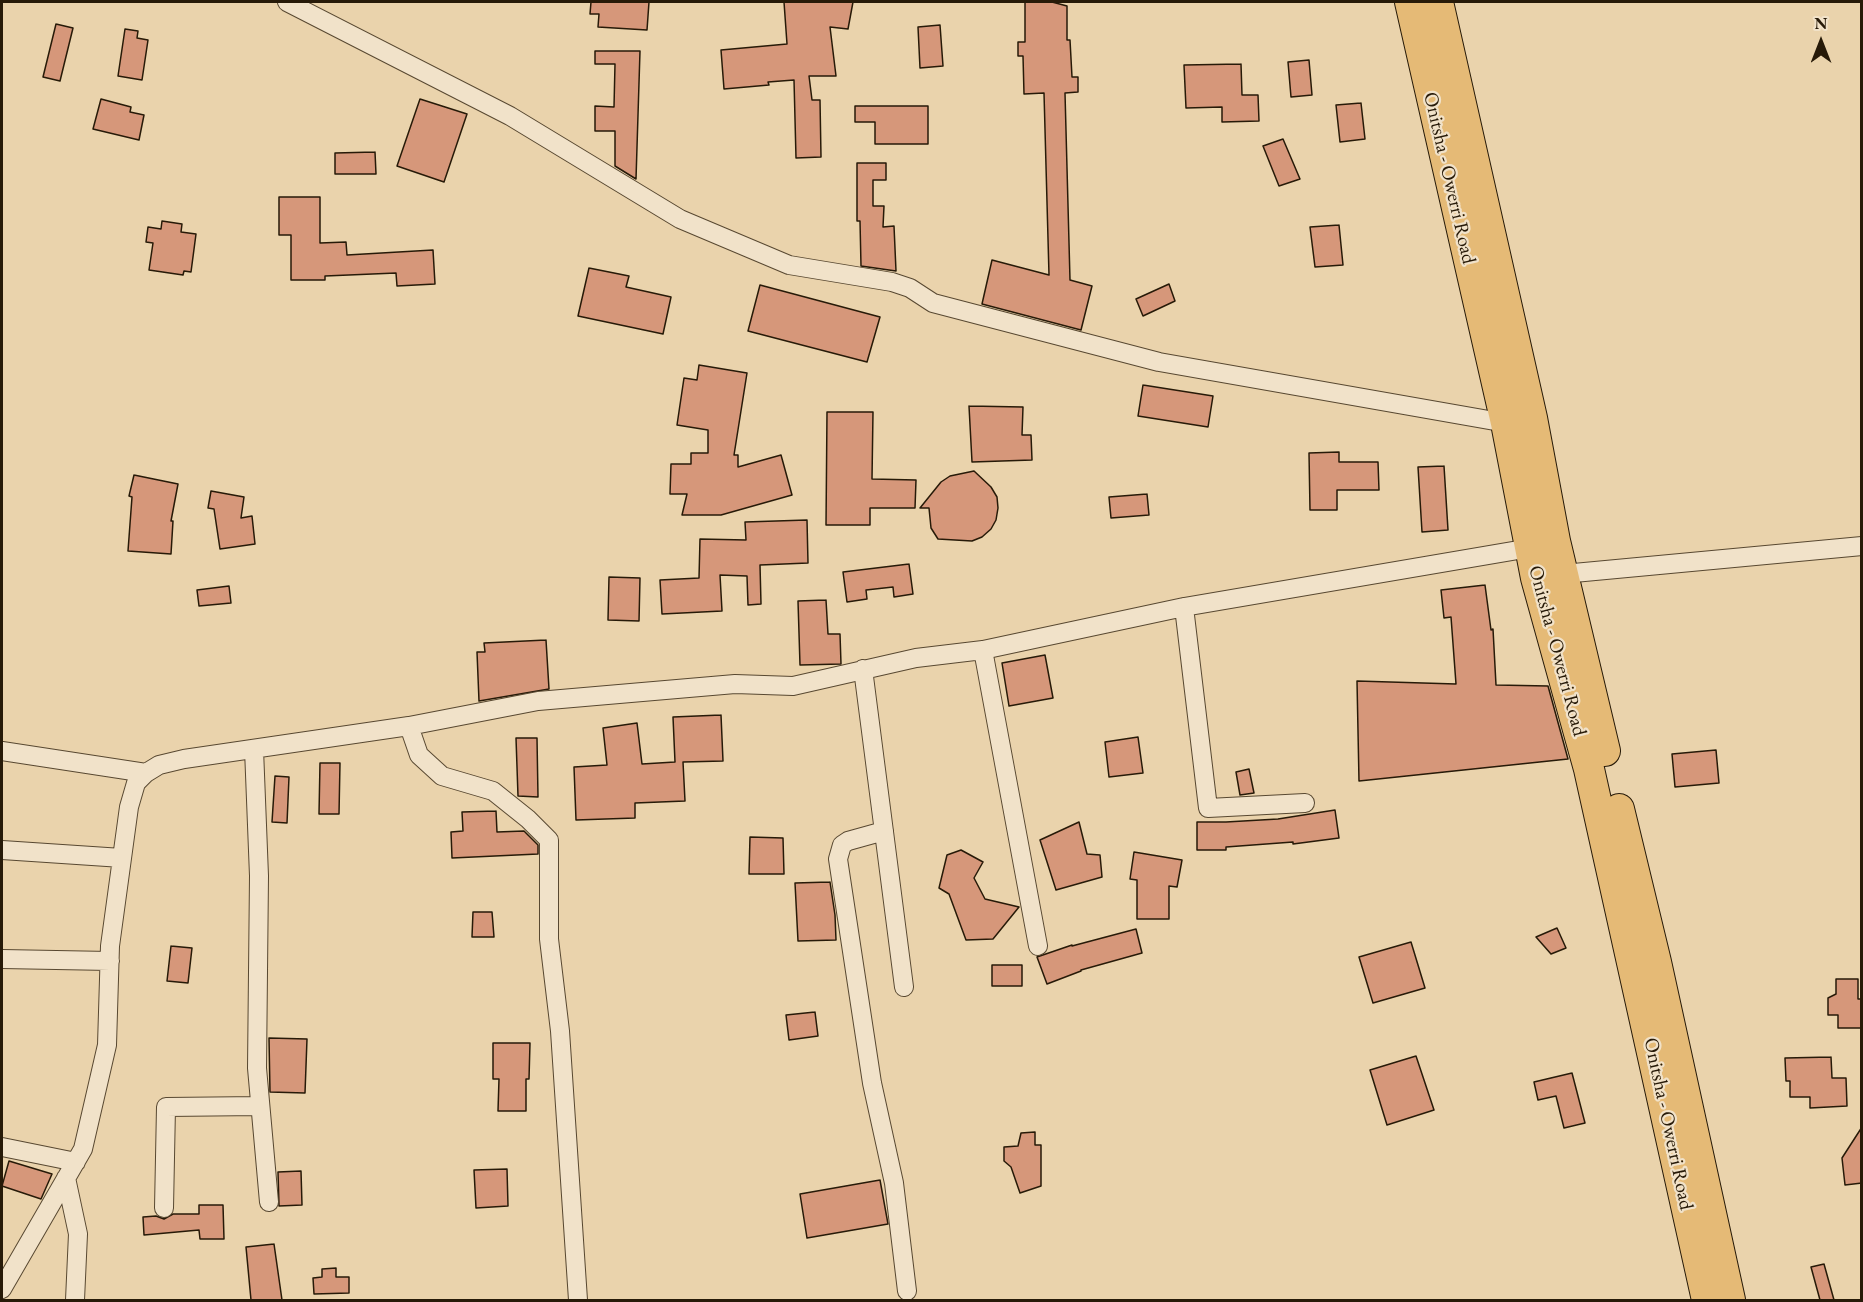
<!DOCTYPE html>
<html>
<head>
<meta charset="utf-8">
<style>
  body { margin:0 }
  #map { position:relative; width:1863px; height:1302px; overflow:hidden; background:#ead3ac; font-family:"EB Garamond",serif }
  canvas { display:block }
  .frame { position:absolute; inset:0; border:3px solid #271a08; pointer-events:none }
  .north { position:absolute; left:1791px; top:12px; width:60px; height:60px; -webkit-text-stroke:4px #f1e2c9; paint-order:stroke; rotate:0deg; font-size:16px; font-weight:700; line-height:24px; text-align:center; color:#271a08 }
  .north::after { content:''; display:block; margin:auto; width:21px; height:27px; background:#271a08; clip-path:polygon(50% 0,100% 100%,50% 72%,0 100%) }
</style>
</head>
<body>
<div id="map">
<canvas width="1863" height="1302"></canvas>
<div class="frame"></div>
<div class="north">N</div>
</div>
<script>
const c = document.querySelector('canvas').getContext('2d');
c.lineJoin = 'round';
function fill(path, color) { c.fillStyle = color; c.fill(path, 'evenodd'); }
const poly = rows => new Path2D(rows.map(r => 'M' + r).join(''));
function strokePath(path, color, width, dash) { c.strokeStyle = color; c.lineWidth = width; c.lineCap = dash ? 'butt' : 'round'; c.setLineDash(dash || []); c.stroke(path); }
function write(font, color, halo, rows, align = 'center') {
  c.font = font + ' "EB Garamond",serif'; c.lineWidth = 4.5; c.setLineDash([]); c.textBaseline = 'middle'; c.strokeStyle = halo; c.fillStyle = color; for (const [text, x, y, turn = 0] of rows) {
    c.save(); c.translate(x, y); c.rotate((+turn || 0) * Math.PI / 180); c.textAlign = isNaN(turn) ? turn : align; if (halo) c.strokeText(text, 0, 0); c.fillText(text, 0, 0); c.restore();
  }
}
const building = poly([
  [591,2,649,2,647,30,598,27,599,14,590,14,591,2],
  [784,2,853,2,848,29,830,27,836,76,809,76,812,100,820,100,821,157,796,158,794,80,768,82,769,85,724,89,721,50,787,44,784,2],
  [1025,2,1052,2,1067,6,1067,40,1070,40,1072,77,1078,77,1078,92,1065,93,1070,280,1092,286,1081,330,982,304,992,260,1049,275,1044,93,1024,94,1023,56,1018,56,1018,42,1025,42,1025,2],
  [56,24,73,28,60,81,43,77,56,24],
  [940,25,943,66,920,68,918,27,940,25],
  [125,29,138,31,137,38,148,40,142,80,118,76,125,29],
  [595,51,640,51,636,179,615,166,615,131,595,131,595,106,614,107,615,64,595,64,595,51],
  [1309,60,1312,95,1291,97,1288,62,1309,60],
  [1241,64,1242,95,1258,95,1259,121,1222,122,1222,107,1186,108,1184,65,1241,64],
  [101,99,131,107,130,112,144,115,139,140,93,129,101,99],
  [420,99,467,114,444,182,397,166,420,99],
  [1361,103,1365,139,1340,142,1336,105,1361,103],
  [855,106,928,106,928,144,875,144,875,122,855,122,855,106],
  [1283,139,1300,179,1279,186,1263,146,1283,139],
  [375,152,376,174,335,174,335,153,375,152],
  [857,163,886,163,886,180,873,180,873,206,884,206,883,227,894,226,896,271,861,266,860,221,857,221,857,163],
  [279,197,320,197,320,243,346,242,347,255,433,250,435,284,397,286,396,273,325,276,325,280,291,280,291,235,279,235,279,197],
  [162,221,182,224,181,232,196,234,191,272,184,271,183,275,149,270,153,243,146,242,148,227,161,229,162,221],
  [1339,225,1343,265,1315,267,1310,227,1339,225],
  [589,268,629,276,626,287,671,297,663,334,578,316,589,268],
  [1169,284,1175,301,1143,316,1136,299,1169,284],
  [760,285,880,317,867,362,748,331,760,285],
  [699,365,747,373,734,455,738,455,738,467,781,455,792,495,721,515,682,515,687,494,670,494,671,464,691,464,691,453,708,453,708,430,677,425,684,378,697,380,699,365],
  [1143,385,1213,396,1208,427,1138,416,1143,385],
  [969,406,1023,407,1022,435,1031,435,1032,460,972,462,969,406],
  [827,412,873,412,872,479,916,480,915,508,870,508,870,525,826,525,827,412],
  [1339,452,1339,462,1378,462,1379,490,1337,490,1337,510,1310,510,1309,453,1339,452],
  [1444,466,1448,530,1422,532,1418,467,1444,466],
  [974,471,991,487,997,497,998,508,996,520,991,529,982,537,972,541,938,539,931,528,929,508,920,508,941,482,950,476,974,471],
  [134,475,178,484,171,521,173,521,171,554,128,551,132,497,129,496,134,475],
  [211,491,244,497,241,518,252,516,255,544,220,549,214,509,208,508,211,491],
  [1147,494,1149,515,1111,518,1109,497,1147,494],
  [807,520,808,563,760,565,761,604,748,605,747,576,720,575,722,611,662,614,660,580,699,578,700,539,746,540,745,522,807,520],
  [909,564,913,594,894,597,893,587,866,590,867,599,847,602,843,572,909,564],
  [609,577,640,578,639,621,608,620,609,577],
  [1485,585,1491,630,1493,629,1496,685,1548,686,1568,759,1359,781,1357,681,1456,684,1451,617,1444,618,1441,590,1485,585],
  [229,586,231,603,199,606,197,590,229,586],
  [826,600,828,634,840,634,841,664,800,665,798,601,826,600],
  [546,640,549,689,479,701,477,652,485,652,484,643,546,640],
  [1045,655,1053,698,1009,706,1002,663,1045,655],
  [721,715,723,761,683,762,685,801,635,803,635,818,576,820,574,767,607,765,603,728,637,723,642,764,675,762,673,717,721,715],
  [1138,737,1143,773,1109,777,1105,742,1138,737],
  [516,738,537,738,538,797,518,796,516,738],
  [1716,750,1719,783,1675,787,1672,754,1716,750],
  [320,763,340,763,339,814,319,814,320,763],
  [1249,769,1254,793,1240,795,1236,772,1249,769],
  [275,776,289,777,287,823,272,822,275,776],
  [1335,810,1339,838,1293,844,1293,842,1226,847,1226,850,1197,850,1197,822,1226,822,1278,819,1335,810],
  [496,811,497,832,524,831,538,845,538,854,452,858,451,832,463,831,462,812,496,811],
  [1079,822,1087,854,1100,855,1102,877,1056,890,1040,840,1079,822],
  [750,837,783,838,784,874,749,874,750,837],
  [961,850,983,862,974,878,985,899,1019,907,993,939,966,940,949,894,939,888,947,855,961,850],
  [1134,852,1182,860,1177,887,1169,886,1169,919,1137,919,1137,880,1130,879,1134,852],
  [830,882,835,915,836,940,798,941,795,883,830,882],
  [473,912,492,912,494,937,472,937,473,912],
  [1557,928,1566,948,1551,954,1536,937,1557,928],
  [1136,929,1142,953,1081,970,1081,971,1047,984,1037,957,1072,945,1072,946,1136,929],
  [1411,942,1425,988,1373,1003,1359,957,1411,942],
  [171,946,192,948,188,983,167,981,171,946],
  [992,965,1022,965,1022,986,992,986,992,965],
  [1836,979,1858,979,1858,999,1862,999,1862,1028,1838,1028,1838,1015,1828,1015,1828,998,1836,994,1836,979],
  [815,1012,818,1036,789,1040,786,1015,815,1012],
  [269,1038,307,1039,305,1093,270,1092,269,1038],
  [493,1043,530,1043,529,1079,526,1079,526,1111,498,1111,499,1079,493,1079,493,1043],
  [1416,1056,1434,1110,1387,1125,1370,1070,1416,1056],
  [1831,1057,1832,1078,1846,1078,1847,1106,1810,1108,1810,1097,1790,1097,1790,1081,1786,1081,1785,1058,1831,1057],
  [1572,1073,1585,1123,1564,1128,1556,1096,1538,1100,1534,1082,1572,1073],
  [1862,1127,1862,1183,1845,1185,1842,1158,1862,1127],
  [1035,1132,1035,1145,1041,1145,1041,1186,1020,1193,1011,1167,1004,1161,1004,1147,1018,1146,1021,1133,1035,1132],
  [9,1161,52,1174,41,1199,2,1186,9,1161],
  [507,1169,508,1206,476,1208,474,1170,507,1169],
  [301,1171,302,1205,279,1206,278,1172,301,1171],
  [880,1180,888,1224,807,1238,800,1194,880,1180],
  [199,1205,223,1205,224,1239,200,1239,199,1230,144,1235,143,1217,156,1216,164,1219,173,1214,199,1214,199,1205],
  [274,1244,282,1300,251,1300,246,1247,274,1244],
  [1824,1264,1834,1300,1820,1300,1811,1267,1824,1264],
  [336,1268,336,1277,349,1277,349,1293,314,1294,313,1278,322,1277,322,1269,336,1268]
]);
fill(building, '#d6977a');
strokePath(building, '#271a08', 1.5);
const minor = poly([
  [287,2,510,116,680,219,789,265,892,282,910,288,933,303,1159,362,1506,423],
  [1563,574,1862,546],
  [1184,607,1208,808,1305,803],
  [983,650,1038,946],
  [863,669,904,987],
  [409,726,419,755,442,776,493,791,528,819,549,840,549,939,560,1031,578,1300],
  [254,749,259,876,257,1068,269,1202],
  [2,751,146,773],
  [884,831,848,841,842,845,838,859,872,1083,894,1183,907,1291],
  [2,850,122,858],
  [2,959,110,961],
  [2,1147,76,1162],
  [66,1178,78,1234,75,1300],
  [164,1208,166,1107,260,1106],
  [2,1289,83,1149,107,1045,110,946,129,807,136,783,146,773,159,765,184,759,409,726,538,701,735,684,793,686,916,658,983,650,1184,607,1530,548]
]);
const trunk = poly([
  [1410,2,1506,423,1536,578,1589,769,1707,1300],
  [1438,2,1532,418,1555,541,1605,751],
  [1619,809,1656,962,1730,1300]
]);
strokePath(minor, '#584831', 20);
strokePath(trunk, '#271a08', 32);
strokePath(minor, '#f1e2c9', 18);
strokePath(trunk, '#e5ba76', 30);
write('20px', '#271a08', '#f1e2c9', [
  ["Onitsha - Owerri Road",1449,178,77],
  ["Onitsha - Owerri Road",1557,651,75],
  ["Onitsha - Owerri Road",1668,1124,78]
]);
</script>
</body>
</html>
